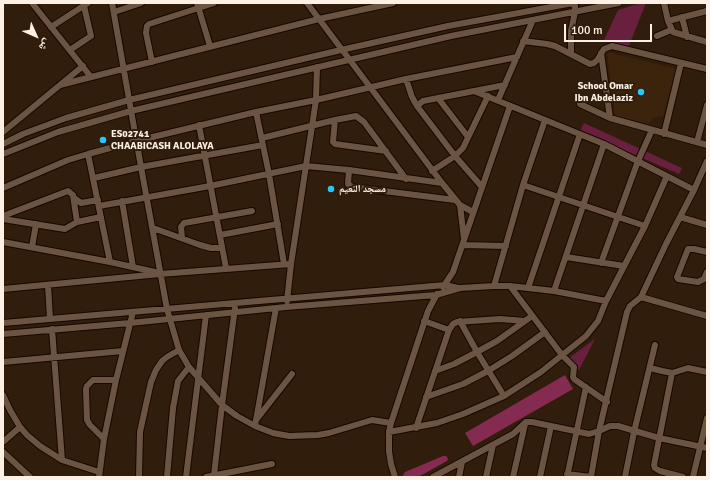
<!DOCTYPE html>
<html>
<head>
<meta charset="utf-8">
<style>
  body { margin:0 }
  #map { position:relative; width:710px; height:480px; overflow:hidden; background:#301d0b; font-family:Signika,"Noto Naskh Arabic",sans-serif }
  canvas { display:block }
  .frame { position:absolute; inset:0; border:4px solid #fdf0e4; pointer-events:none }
  .north { position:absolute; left:16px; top:16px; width:40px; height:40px; -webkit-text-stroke:3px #301d0b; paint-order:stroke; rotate:135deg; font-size:11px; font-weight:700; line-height:16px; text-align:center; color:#fdf0e4 }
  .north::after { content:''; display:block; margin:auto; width:14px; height:18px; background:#fdf0e4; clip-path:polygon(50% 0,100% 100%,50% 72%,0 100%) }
  .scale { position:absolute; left:564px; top:24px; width:88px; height:18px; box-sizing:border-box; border:2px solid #fdf0e4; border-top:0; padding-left:5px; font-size:12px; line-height:14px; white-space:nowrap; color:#fdf0e4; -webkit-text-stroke:3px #301d0b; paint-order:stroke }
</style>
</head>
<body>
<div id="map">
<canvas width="710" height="480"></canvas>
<div class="frame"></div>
<div class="north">ش</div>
<div class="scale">100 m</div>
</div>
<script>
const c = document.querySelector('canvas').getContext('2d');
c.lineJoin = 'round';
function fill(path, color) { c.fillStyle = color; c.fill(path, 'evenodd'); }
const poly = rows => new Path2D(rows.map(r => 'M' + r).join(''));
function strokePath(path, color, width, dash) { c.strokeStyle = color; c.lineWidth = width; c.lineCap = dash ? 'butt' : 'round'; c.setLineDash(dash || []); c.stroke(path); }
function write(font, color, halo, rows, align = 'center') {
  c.font = font + ' Signika,"Noto Naskh Arabic",sans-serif'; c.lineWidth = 4; c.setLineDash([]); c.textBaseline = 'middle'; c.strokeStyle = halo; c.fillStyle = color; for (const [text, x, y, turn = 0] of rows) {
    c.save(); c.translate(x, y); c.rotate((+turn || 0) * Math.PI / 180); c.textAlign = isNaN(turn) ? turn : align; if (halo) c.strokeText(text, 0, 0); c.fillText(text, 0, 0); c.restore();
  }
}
fill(poly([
  [607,52,677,69,663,116,654,117,648,124,615,116]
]), '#3c240c');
fill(poly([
  [641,3,646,3,628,48,604,40,618,10],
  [584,123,645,151,682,168,679,174,580,131],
  [595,339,579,370,569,358]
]), '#69203f');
fill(poly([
  [565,375,573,389,473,446,465,433],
  [443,456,446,456,447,457,448,459,447,461,418,477,403,477,403,475,405,472]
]), '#852b52');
const minor = poly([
  [32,3,91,77],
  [112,3,141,167,167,309,179,350,189,367,222,405,237,416,255,426,273,433,289,436,318,435,329,433,372,420,391,423],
  [197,3,210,46],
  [307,3,442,183,460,205,473,212],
  [664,3,668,21,673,32,707,42],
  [114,12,141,3],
  [682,17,687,37],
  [668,21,707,11],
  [51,27,88,3],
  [657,36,671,30],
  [523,41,547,44,555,46,590,64,594,63,598,59,604,49,612,46,707,69],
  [70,50,91,36,84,6],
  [601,53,610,118,707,145],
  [571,54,571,31,575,12,575,3],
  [152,62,146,33,147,26,149,24,214,3],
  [406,79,412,97,417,106,455,156,482,187],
  [60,85,319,19,393,3],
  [474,91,604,144,694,190],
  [438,98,468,137],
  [498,100,533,20],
  [580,104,610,118],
  [417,106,423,101,505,85],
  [256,112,269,174,284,264],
  [335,120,333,142,335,144,386,151],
  [199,125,226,268],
  [3,132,83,66],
  [664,134,681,63],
  [262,138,335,120,356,116,364,122,406,179],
  [697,142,707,105],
  [3,144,23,134,66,118,129,100,341,50,448,26,573,3],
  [3,154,58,132,131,111,451,36,619,3],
  [88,154,110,262],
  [349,170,348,184,352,187,455,200],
  [432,171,455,156,463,148,488,96],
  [94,178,141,167,263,145],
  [523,185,645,226],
  [3,188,68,160,88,154,136,141,256,112,316,100,406,79,517,57],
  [74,198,81,203,98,200],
  [122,201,133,267],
  [460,205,464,239],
  [99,206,210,186,306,166,349,170,442,183],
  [3,216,68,191,73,195,77,222],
  [680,217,707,225],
  [3,219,65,229,77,222,101,217],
  [153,228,200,245,211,248,222,248],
  [220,235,278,224],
  [182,238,181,227,184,223,252,211],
  [3,242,110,262,155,272],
  [463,245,506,246],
  [32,247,36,224],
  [707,252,694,249,688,249,677,277,678,279,698,282,704,279,707,272],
  [566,257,624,266],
  [601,263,638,161,652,130],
  [48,285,50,319],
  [494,286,523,185,545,120],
  [510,286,562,355,574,367,573,377,574,379,607,402],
  [443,287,453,272,510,106],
  [528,288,580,134],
  [3,289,160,274,291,264],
  [554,291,604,144],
  [641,297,707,316],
  [287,301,291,264,316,100,317,67],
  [424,321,449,330,453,324,457,322,500,319,525,321,532,316],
  [460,321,477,352,504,396],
  [3,323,445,285,458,288],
  [52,329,62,460],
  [3,334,130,323,286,307,436,295,460,288,494,286,510,286,554,291,606,301],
  [3,362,123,351],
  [650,368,662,371,672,373,688,368,707,372],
  [435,371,454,364,477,352,497,341,525,321],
  [672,373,654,465,655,468,660,471,683,477],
  [3,395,10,410,20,427,27,435,40,446,62,460,99,472],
  [426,397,463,384,488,371,512,356,545,332],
  [256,420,292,374],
  [255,426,276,308],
  [416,428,449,330],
  [389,432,437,423,463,414,504,396,541,372,586,336,598,321,606,301,645,226,667,176],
  [104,439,90,425,87,420,86,389,87,386,93,380,116,380],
  [3,442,20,427],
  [3,452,30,477],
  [567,474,591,477],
  [214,475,222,405,235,308],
  [99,477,104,439,116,380,133,312],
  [139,477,140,432,151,382,156,370,162,361,167,357,179,350],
  [167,477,173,408,178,381,189,367],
  [186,477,206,315],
  [206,477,272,464],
  [395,477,391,464,389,451,389,432,391,423,428,311,437,294],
  [433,477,513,434,526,422,532,422,589,434,599,431,627,312,630,306,641,297,666,244,694,190,707,161],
  [459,477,462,462],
  [486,477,493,445],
  [513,477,525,424],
  [540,477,551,426],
  [567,477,586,387],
  [591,477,599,431,610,426,618,426,659,438,707,448],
  [625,477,634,432,655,345],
  [693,477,707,418]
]);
strokePath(minor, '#170700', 8);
strokePath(minor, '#6b5542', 6);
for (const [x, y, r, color] of [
  [641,92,4,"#28c8ff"],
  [103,140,4,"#28c8ff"],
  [331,189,4,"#28c8ff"]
]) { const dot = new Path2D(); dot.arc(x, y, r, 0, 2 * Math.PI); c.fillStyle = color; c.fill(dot); strokePath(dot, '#301d0b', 1.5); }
write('bold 10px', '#fdf0e4', '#301d0b', [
  ["School Omar",633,86,"right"],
  ["Ibn Abdelaziz",633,98,"right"],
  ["ES02741",111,134],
  ["CHAABICASH ALOLAYA",111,146],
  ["مسجد النعيم",339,189]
], 'left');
</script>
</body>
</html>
